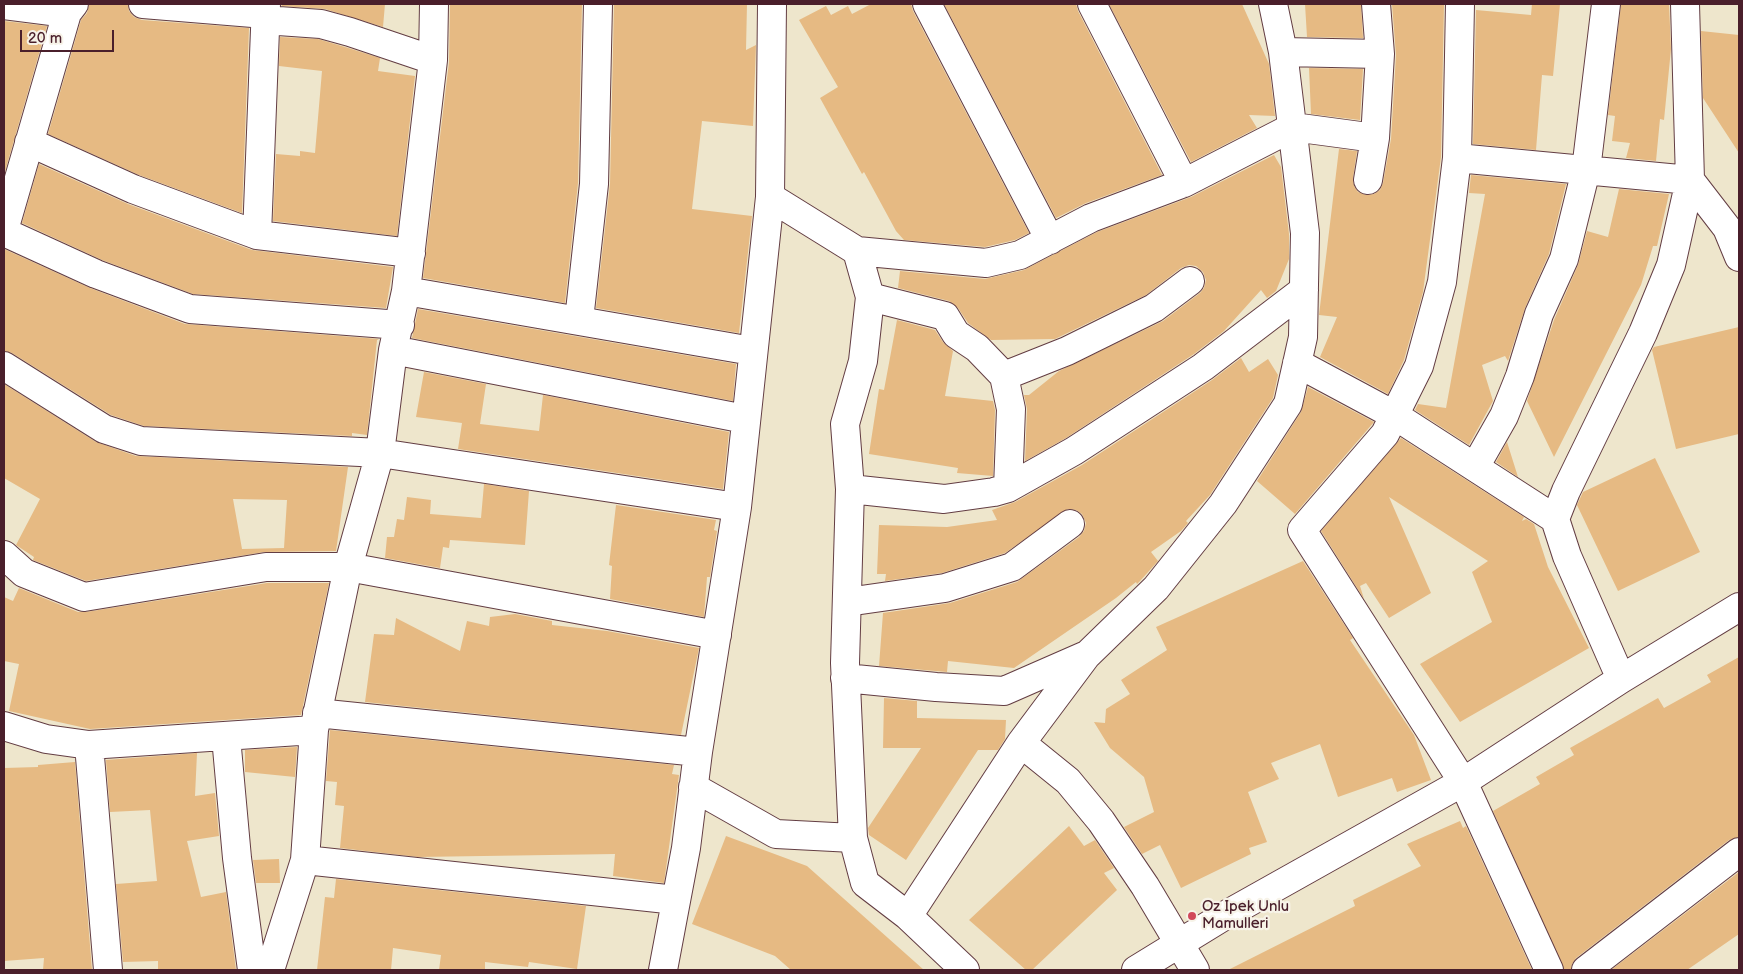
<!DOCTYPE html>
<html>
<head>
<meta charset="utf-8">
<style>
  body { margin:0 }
  #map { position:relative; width:1743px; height:974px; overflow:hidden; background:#eee6cc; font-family:"Balsamiq Sans",sans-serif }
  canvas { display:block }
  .frame { position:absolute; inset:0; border:5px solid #4a1f2b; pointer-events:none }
  .scale { position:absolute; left:20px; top:30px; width:94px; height:22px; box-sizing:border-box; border:2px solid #4a1f2b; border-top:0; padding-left:6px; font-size:15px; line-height:18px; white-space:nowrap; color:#4a1f2b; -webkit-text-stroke:4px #f7f3e8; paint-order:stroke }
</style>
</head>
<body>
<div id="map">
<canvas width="1743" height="974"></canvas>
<div class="frame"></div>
<div class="scale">20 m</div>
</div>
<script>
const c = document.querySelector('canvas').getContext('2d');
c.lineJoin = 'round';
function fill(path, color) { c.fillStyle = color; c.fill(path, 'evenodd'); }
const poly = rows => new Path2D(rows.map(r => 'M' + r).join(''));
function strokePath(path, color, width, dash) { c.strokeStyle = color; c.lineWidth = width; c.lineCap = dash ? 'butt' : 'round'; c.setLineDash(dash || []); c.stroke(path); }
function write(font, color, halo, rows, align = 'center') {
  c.font = font + ' "Balsamiq Sans",sans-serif'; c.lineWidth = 4.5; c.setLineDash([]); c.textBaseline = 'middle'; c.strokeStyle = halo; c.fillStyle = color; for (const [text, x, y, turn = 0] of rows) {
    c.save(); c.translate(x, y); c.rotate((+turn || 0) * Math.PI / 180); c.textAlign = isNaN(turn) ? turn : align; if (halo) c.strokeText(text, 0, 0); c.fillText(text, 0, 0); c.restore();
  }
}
fill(poly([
  [89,4,128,4,129,11,134,17,142,20,249,28,242,213,139,175,48,134,81,20,87,13],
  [281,4,385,4,383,27,325,9,282,6],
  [450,4,582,4,578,183,565,303,423,278,449,62],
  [614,4,747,4,746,50,756,45,753,126,702,121,692,209,752,216,739,333,596,308,610,184],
  [871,4,911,4,913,11,1029,233,1015,240,985,247,904,240,896,231,864,172,862,174,820,98,838,87,799,20,826,6,831,15,848,6,852,14],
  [944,4,1076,4,1078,11,1162,175,1086,203,1056,218],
  [1109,4,1242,4,1269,64,1275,116,1249,115,1257,128,1191,162],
  [1305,4,1361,4,1363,38,1307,37],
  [1392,4,1444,4,1441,157,1423,292,1404,360,1388,394,1320,357,1337,317,1319,315,1339,149,1357,151,1353,178,1354,186,1358,192,1366,195,1374,194,1380,190,1383,183,1391,139,1396,55],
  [1532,4,1560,4,1553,76,1542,75,1536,150,1473,144,1476,10,1531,15],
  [1621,4,1669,4,1671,49,1664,120,1660,119,1656,161,1626,158,1630,143,1612,141,1615,116,1608,115],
  [4,21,47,26,4,175],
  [1701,31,1739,35,1739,153,1703,98],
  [280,37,318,39,345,47,380,58,378,71,415,76,397,236,273,221,276,154,300,156,300,151,315,153,322,71,279,66],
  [1309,68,1363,69,1360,120,1311,114],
  [1274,155,1281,167,1289,234,1289,259,1276,291,1267,298,1261,290,1224,331,1194,354,1066,438,1025,461,1027,409,1024,395,1029,395,1059,371,1163,321,1200,293,1204,288,1206,280,1203,272,1196,266,1189,265,1181,268,1146,295,1055,339,991,340,968,323,958,308,949,301,898,288,900,271,985,279,1024,270,1097,232,1191,197],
  [39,164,128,204,252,250,393,267,386,308,193,294,102,260,22,223],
  [1471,175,1566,184,1549,254,1525,308,1508,361,1505,356,1482,365,1493,401,1469,445,1415,410,1418,404,1446,408,1485,194,1469,193],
  [1619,189,1669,194,1657,246,1653,246,1641,285,1554,457,1527,401,1554,320,1578,265,1587,231,1608,237],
  [4,249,90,288,185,324,379,339,377,340,367,435,352,433,352,436,144,426,111,415,12,353,4,351],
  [418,309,736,364,733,401,412,338],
  [897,320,935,330,943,342,953,351,945,396,993,401,995,410,993,476,957,473,958,468,869,454,879,389,884,390],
  [1739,327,1739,434,1676,449,1652,350,1654,347],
  [1241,358,1249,372,1268,359,1278,375,1273,398,1210,495,1186,521,1188,523,1181,531,1151,552,1158,561,1140,581,1137,584,1136,582,1116,598,1014,668,948,661,947,672,879,666,883,613,950,603,1017,582,1079,537,1084,531,1086,523,1082,514,1076,510,1068,509,1005,553,942,573,885,581,886,574,877,574,879,525,947,527,997,520,992,510,1015,502,1082,465,1212,380],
  [424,372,486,384,480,424,539,431,543,395,729,432,723,489,458,449,462,423,416,417],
  [4,384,96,442,136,456,348,467,336,551,264,552,86,581,33,560,34,557,16,545,40,499,4,478],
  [233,499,287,500,284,548,242,549],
  [1308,387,1374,422,1295,514,1257,481,1301,412],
  [1401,438,1524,517,1522,521,1526,519,1534,524,1548,567,1589,648,1460,722,1420,664,1492,622,1472,572,1488,561,1389,497,1431,593,1389,618,1366,583,1360,586,1364,599,1321,531],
  [1507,442,1518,477,1496,462],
  [1655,458,1700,552,1618,591,1577,505,1583,492],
  [484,484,529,491,525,545,450,540,449,548,443,547,440,568,385,558,387,537,394,537,397,519,404,520,407,497,431,500,430,514,481,518],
  [616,505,716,520,714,530,717,531,710,577,707,577,704,617,610,599,612,566,609,565],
  [1303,561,1353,638,1350,640,1414,735,1431,780,1397,792,1392,778,1338,797,1320,744,1271,763,1279,779,1248,792,1267,842,1249,848,1251,854,1181,888,1160,845,1142,854,1124,827,1154,812,1144,777,1110,748,1094,722,1105,723,1106,709,1130,694,1121,680,1167,650,1156,627],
  [267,583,329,583,301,715,90,729,9,711,19,664,4,661,4,597,13,601,19,588,78,612,86,612],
  [515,614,552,621,552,625,607,631,699,648,681,735,365,702,374,634,394,635,396,618,460,651,467,621,489,626,490,617],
  [1739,657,1739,837,1729,840,1576,958,1572,964,1571,970,1564,970,1493,811,1540,784,1536,777,1574,755,1570,748,1658,698,1664,708,1711,682,1707,675],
  [884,698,917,701,917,718,1006,720,1005,739,998,750,978,750,906,860,869,835,868,828,921,748,883,748],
  [330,730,674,765,672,774,679,775,664,883,613,876,615,854,418,857,340,848,344,806,335,805,337,782,326,781],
  [297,747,295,777,245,772,245,750],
  [197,753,195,796,215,793,219,836,187,841,201,897,226,892,236,970,158,970,158,961,123,962,116,884,157,881,150,810,110,812,106,760],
  [75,762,92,970,43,970,44,958,4,961,4,768,38,767,38,765],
  [1460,821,1463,828,1466,826,1532,970,1228,970,1355,906,1353,900,1421,866,1407,844],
  [1069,826,1084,846,1095,840,1114,868,1104,873,1117,890,1032,970,1026,970,969,920],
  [726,836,807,866,924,970,791,970,775,956,692,924],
  [279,859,280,883,256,883,253,860],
  [1739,872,1739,934,1687,970,1611,970],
  [336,879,586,906,577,969,529,962,528,967,485,962,485,970,439,970,441,955,393,948,391,970,317,970,325,897,334,898]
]), '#e6ba83');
const minor = poly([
  [143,4,265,14],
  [927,4,1050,240],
  [1092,4,1184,183],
  [1460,4,1457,158,1442,282,1419,366,1385,434,1302,530,1463,782,1549,970],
  [4,5,67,13,74,4],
  [264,20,321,24,350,32,433,60],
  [1283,52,1380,54],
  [29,142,133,189,257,235,411,253],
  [1457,158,1690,180,1685,4],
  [1368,180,1375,138,1380,54,1376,4],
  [770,197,857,251,870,297,863,361,845,424,850,489,845,663,853,838,865,883,908,916],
  [4,230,67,13],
  [4,232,96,274,190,309,400,325],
  [257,235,266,4],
  [857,251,986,263,1020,255,1091,218,1184,183,1293,127,1375,138],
  [406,291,752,351],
  [870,297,945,316,956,334,977,348,1004,376,1011,409,1008,488],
  [579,320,594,184,598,4],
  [393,350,745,419],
  [1297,363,1394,415,1555,519],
  [4,366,104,429,141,441,380,453,737,507],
  [1004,376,1067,351,1154,308,1190,281],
  [1475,467,1504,416,1520,376,1539,314,1564,259,1586,170,1606,4],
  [850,489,944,499,994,492,1008,488,1074,451,1203,367,1304,290],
  [4,555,24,573,84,597,266,567,348,567,717,635],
  [847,602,945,588,1012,567,1070,524],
  [845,678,936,687,1004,691,1084,656],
  [1621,679,1567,556,1555,519,1566,491,1643,333,1671,265,1690,180,1727,228,1739,257],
  [317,713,698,752],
  [4,726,46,739,89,745,314,730],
  [226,737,237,858,252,970],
  [1021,743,1068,781,1101,821,1145,886,1195,970],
  [89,745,108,970],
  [693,787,776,834,853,838],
  [305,860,676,900],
  [270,970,305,860,314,730,348,567,380,453,393,350,406,291,433,60,434,4],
  [663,970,686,848,698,752,737,507,770,197,772,4],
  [965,970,908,916,1021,743,1086,656,1156,588,1223,504,1288,404,1303,337,1305,233,1283,52,1273,4],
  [1136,970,1224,916,1463,782,1621,679,1739,607],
  [1586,970,1739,852]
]);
strokePath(minor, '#633d43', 30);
strokePath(minor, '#fff', 28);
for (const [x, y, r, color] of [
  [1192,916,5,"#d1495b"]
]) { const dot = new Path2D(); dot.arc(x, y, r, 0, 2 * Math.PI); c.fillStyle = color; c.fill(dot); strokePath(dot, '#f7f3e8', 2); }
write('15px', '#4a1f2b', '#f7f3e8', [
  ["Oz Ipek Unlu",1202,907],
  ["Mamulleri",1202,924]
], 'left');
</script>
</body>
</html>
